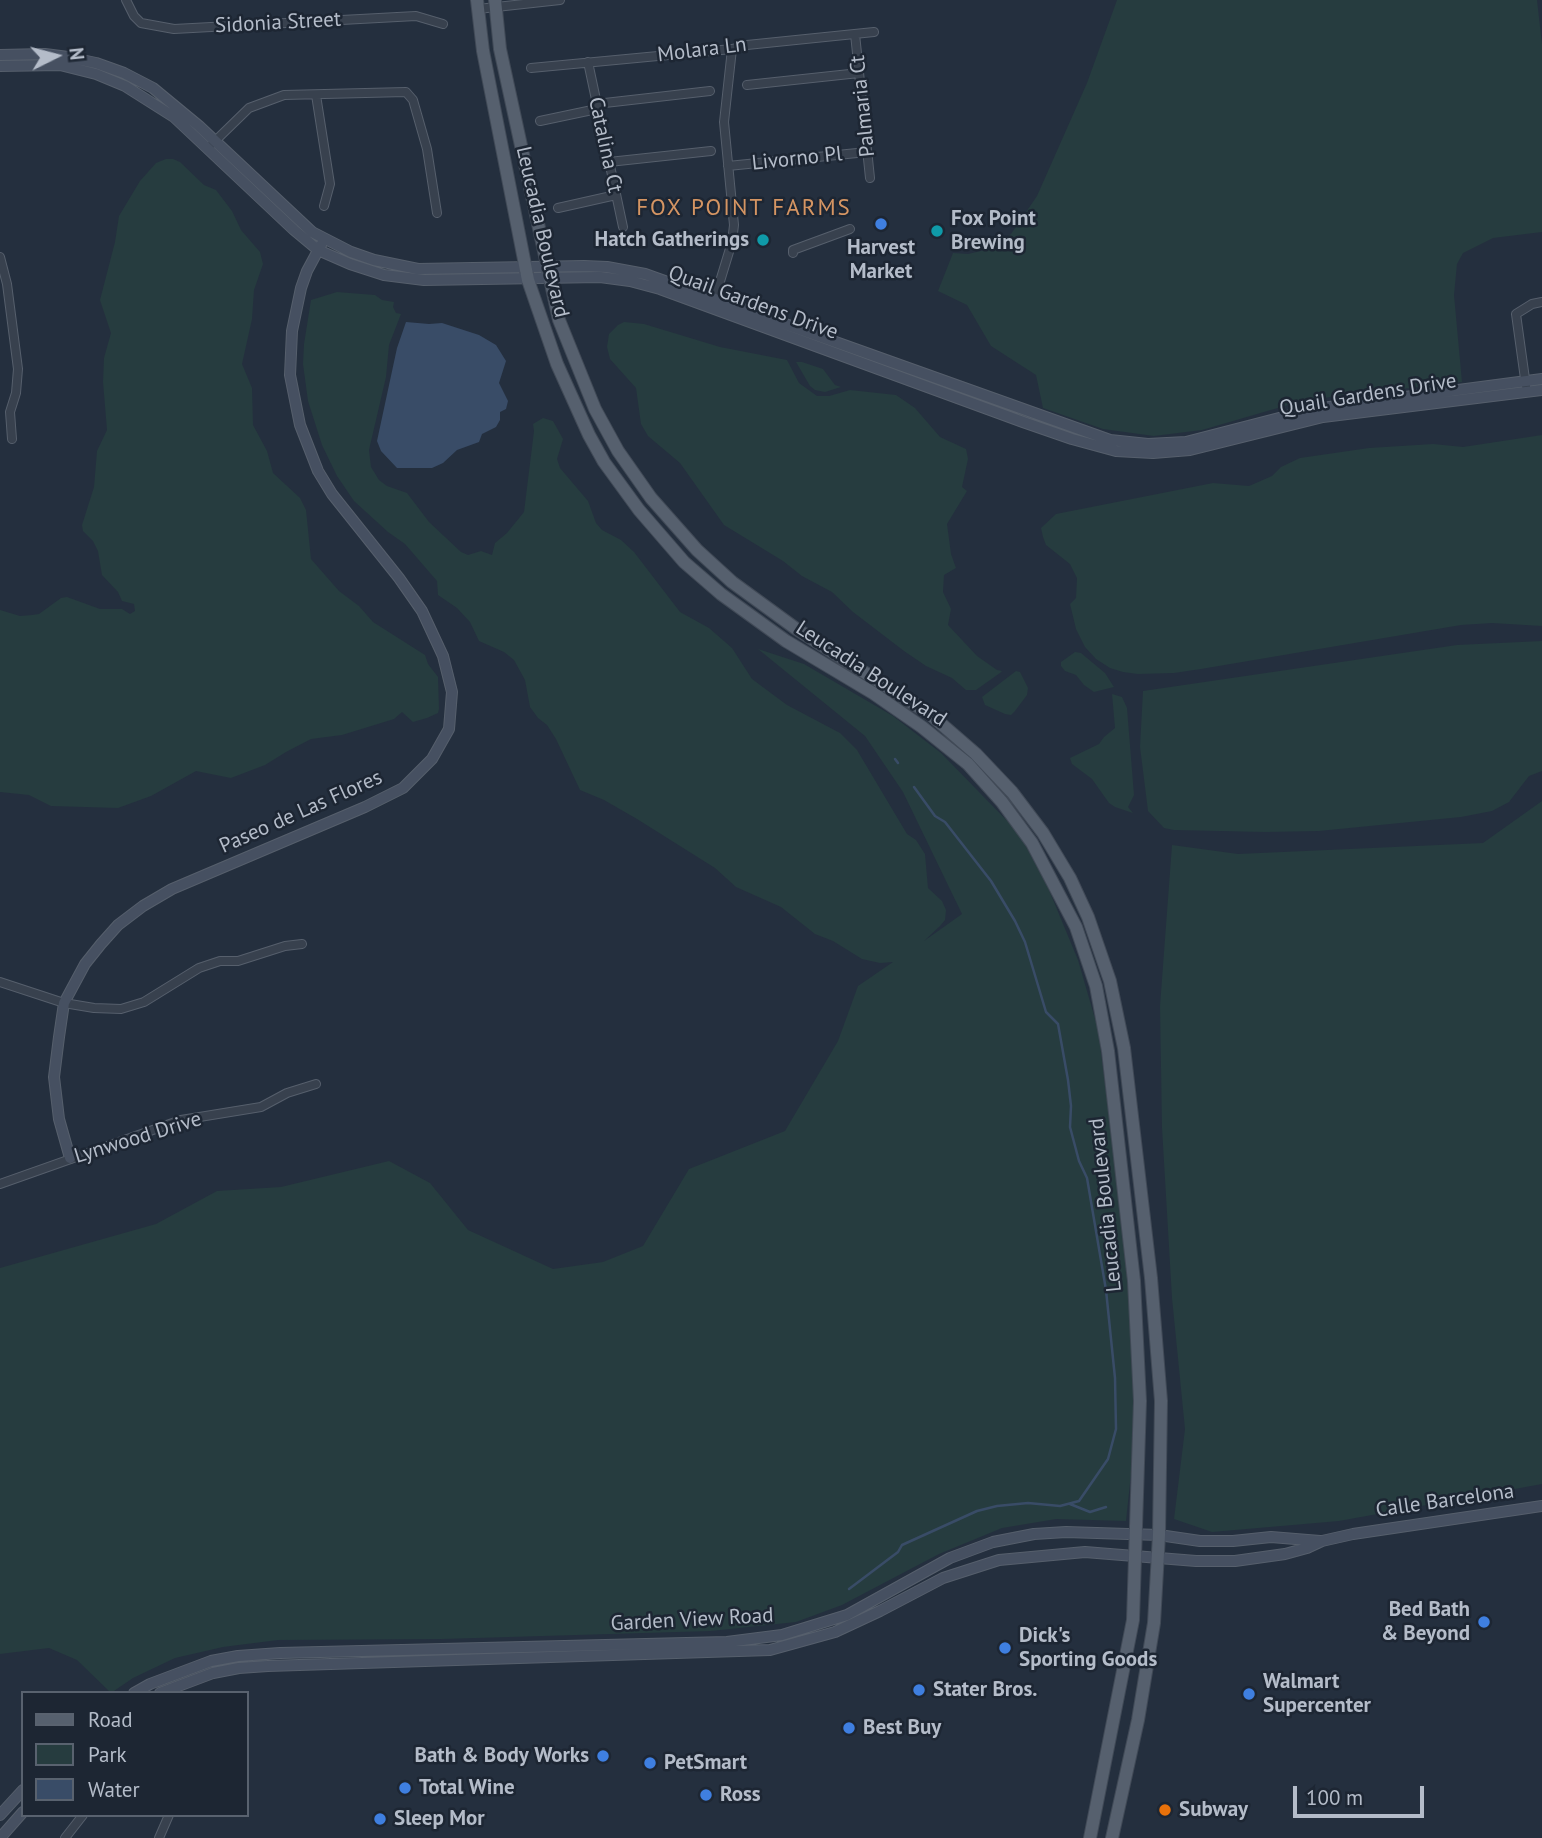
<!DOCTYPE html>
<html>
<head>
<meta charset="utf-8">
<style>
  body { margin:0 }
  #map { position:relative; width:1542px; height:1838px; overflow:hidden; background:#242f3e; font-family:"PT Sans",sans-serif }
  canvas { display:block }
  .legend { position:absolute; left:21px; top:1691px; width:228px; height:126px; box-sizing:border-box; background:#1d2633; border:2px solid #59626f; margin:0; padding:9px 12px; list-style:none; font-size:21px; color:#b4bcc9 }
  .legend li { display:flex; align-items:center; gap:14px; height:35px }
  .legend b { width:35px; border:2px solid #59626f }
  .north { position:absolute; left:21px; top:21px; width:70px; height:70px; -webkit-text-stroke:5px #1d2633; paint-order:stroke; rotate:84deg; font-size:19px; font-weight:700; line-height:28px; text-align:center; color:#b4bcc9 }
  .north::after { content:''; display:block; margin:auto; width:24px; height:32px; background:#b4bcc9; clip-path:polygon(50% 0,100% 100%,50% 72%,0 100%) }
  .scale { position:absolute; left:1293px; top:1786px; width:131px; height:32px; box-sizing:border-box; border:4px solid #b4bcc9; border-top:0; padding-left:9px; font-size:21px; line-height:24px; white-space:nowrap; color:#b4bcc9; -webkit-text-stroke:5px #1d2633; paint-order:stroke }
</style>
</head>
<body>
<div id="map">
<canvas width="1542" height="1838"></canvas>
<ul class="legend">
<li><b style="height:9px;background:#56606e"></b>Road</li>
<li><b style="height:19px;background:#263c3f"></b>Park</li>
<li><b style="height:19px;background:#394c67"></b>Water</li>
</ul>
<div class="north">N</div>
<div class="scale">100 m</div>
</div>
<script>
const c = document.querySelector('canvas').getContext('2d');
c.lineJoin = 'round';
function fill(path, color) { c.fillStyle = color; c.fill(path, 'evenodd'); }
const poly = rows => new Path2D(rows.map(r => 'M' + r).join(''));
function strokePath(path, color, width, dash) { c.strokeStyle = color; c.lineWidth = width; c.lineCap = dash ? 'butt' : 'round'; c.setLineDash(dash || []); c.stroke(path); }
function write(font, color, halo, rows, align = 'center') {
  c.font = font + ' "PT Sans",sans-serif'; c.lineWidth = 5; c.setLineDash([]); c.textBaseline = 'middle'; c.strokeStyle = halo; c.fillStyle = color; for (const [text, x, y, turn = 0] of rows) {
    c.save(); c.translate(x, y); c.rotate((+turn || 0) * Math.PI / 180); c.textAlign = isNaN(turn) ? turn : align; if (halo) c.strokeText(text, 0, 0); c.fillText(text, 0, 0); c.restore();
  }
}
fill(poly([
  [1117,0,1537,0,1542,44,1542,232,1493,238,1463,253,1457,264,1454,295,1462,382,1330,397,1288,405,1202,430,1154,436,1103,429,1043,408,1036,375,991,346,967,305,938,291,953,253,968,254,985,250,1011,234,1037,196,1087,83],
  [166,159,173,159,180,162,204,185,216,190,232,211,241,230,260,252,263,264,254,290,252,319,242,364,252,388,253,425,267,451,273,473,300,498,306,510,311,559,339,591,359,606,373,622,425,655,428,664,438,677,439,709,438,713,427,718,413,722,402,712,394,719,342,735,311,739,286,752,265,765,231,778,196,771,151,796,118,808,51,806,29,795,0,792,0,610,20,616,32,615,39,614,61,598,67,597,100,609,122,609,130,614,135,611,134,604,122,601,118,592,102,575,98,551,93,541,83,531,82,525,94,487,97,451,107,430,103,382,104,358,111,333,100,300,115,242,119,216,140,181,156,163],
  [337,292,375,295,382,300,394,302,393,307,396,313,401,314,389,345,386,377,369,450,371,467,379,480,387,486,407,493,429,522,461,552,468,555,481,551,492,555,495,543,507,533,524,512,534,431,533,424,543,418,553,421,563,439,557,459,560,468,588,501,596,523,602,530,621,540,634,552,680,612,709,628,732,648,752,679,787,705,840,733,857,750,907,834,916,840,925,854,928,888,942,901,946,910,945,920,940,926,924,941,962,914,903,792,865,736,758,649,804,664,893,716,941,753,1019,833,1049,890,1078,960,1098,1029,1123,1226,1134,1339,1135,1396,1133,1455,1126,1521,1056,1519,1002,1528,939,1554,842,1605,796,1622,711,1631,442,1639,278,1640,223,1647,175,1658,133,1678,111,1693,77,1660,49,1648,0,1654,0,1268,156,1224,217,1191,281,1187,389,1161,430,1183,468,1230,553,1269,603,1262,643,1246,689,1169,785,1131,838,1041,858,986,893,962,880,963,862,959,833,941,815,934,781,907,736,887,715,868,637,819,604,800,580,790,556,739,547,725,538,718,530,707,525,680,514,660,504,652,479,641,470,622,457,608,438,595,437,581,405,544,388,532,354,501,337,476,322,445,308,401,303,364,304,344,311,300],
  [624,322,644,324,720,347,787,360,799,383,817,396,829,396,850,390,896,395,915,408,940,437,966,449,968,459,962,487,967,491,947,524,951,554,956,568,944,575,943,592,951,609,948,625,977,656,997,670,1002,671,1000,673,976,690,966,690,952,678,926,666,904,651,853,612,832,592,802,576,783,561,724,525,680,463,648,436,641,424,636,388,610,359,607,347,609,334,618,325],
  [796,362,802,362,823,369,835,385,841,387,825,392,815,390,810,386],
  [1542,435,1542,626,1492,623,1461,625,1201,669,1174,673,1138,674,1123,672,1110,668,1096,659,1085,647,1076,629,1070,604,1076,598,1077,578,1070,564,1046,545,1043,537,1041,528,1056,514,1213,483,1249,486,1272,476,1281,467,1300,458,1369,448,1433,444,1463,447],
  [1542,641,1542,771,1529,776,1509,802,1492,811,1461,817,1319,831,1265,832,1174,830,1164,828,1148,811,1140,747,1143,691,1457,645],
  [1075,652,1081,653,1105,673,1114,687,1094,692,1084,685,1076,675,1065,671,1061,666,1061,662],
  [1016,671,1020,672,1028,688,1027,695,1015,711,1011,715,1005,714,985,705,982,697],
  [1112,694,1122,697,1127,708,1134,795,1128,807,1133,813,1115,807,1109,803,1092,779,1072,764,1070,758,1099,744,1104,737,1115,728],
  [1542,801,1542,1484,1339,1521,1212,1532,1174,1519,1185,1429,1172,1298,1162,1128,1160,1006,1172,845,1238,854,1483,843]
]), '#263c3f');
fill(poly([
  [406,322,429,324,442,323,479,335,496,345,506,361,499,383,508,401,506,409,500,412,500,420,496,427,482,434,479,442,457,450,443,463,432,468,397,468,381,451,377,441,397,348]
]), '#394c67');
strokePath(poly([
  [895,759,898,763],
  [1070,1504,1090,1512,1106,1507],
  [849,1589,898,1552,902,1545,977,1511,997,1506,1028,1503,1060,1506,1079,1501,1108,1459,1116,1429,1115,1378,1106,1290,1087,1178,1079,1161,1070,1127,1071,1106,1068,1080,1058,1024,1046,1012,1025,942,1015,921,991,881,945,822,935,816,914,787]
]), '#394c67', 2.5);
const street = poly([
  [126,0,134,16,141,23,174,29,416,16,443,24],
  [478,9,560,0],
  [855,34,870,178],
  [588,62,623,227],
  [531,68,732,49,747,45,874,32],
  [747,85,859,73],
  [316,95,330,184,324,206],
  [596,104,710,91],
  [540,121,597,109],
  [212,144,249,108,284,95,406,92,413,100,427,149,437,213],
  [609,162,711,151],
  [728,166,867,152],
  [558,208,616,195],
  [793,253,793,250,850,229],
  [0,257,7,284,18,369,16,393,10,412,12,439],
  [714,301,732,242,734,225,724,122,732,49],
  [1526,386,1516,314,1532,304,1542,302],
  [0,982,64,1003,94,1008,121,1009,144,1002,199,968,220,961,238,961,285,946,302,944],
  [0,1184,181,1120,261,1107,287,1093,316,1084],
  [65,1838,83,1815],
  [159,1838,169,1815]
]);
const secondary = poly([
  [0,55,45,54,68,57,96,63,124,73,153,88,199,126,312,232,351,252,374,260,418,269,584,266,607,267,645,274,1110,440,1148,444,1186,442,1314,409,1542,379],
  [0,66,60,65,96,74,125,86,174,117,294,230,318,250,350,264,384,275,424,280,600,277,630,281,660,289,1023,422,1072,439,1116,451,1153,453,1190,450,1323,417,1542,390],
  [70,1158,59,1119,54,1077,59,1037,64,1003,85,964,101,944,118,925,143,906,172,889,365,807,403,788,432,759,449,729,452,692,443,656,422,611,399,578,332,494,318,471,300,425,290,375,292,331,301,288,307,271,321,245],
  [134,1693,150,1684,211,1661,238,1656,280,1653,727,1642,782,1635,847,1615,950,1558,993,1542,1034,1534,1066,1532,1159,1535,1200,1541,1233,1541,1271,1537,1320,1541],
  [160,1693,213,1673,239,1668,268,1666,770,1650,835,1632,880,1611,943,1578,999,1560,1085,1552,1196,1561,1235,1561,1285,1554,1307,1548,1322,1541,1353,1534,1542,1506],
  [0,1815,23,1790],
  [0,1838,23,1812]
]);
const primary = poly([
  [477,0,483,51,528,280,557,364,589,435,604,462,639,510,684,562,721,594,786,641,873,693,922,727,968,764,1002,802,1032,843,1076,927,1096,986,1108,1051,1134,1281,1140,1401,1133,1620,1090,1838],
  [495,0,500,49,559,320,595,409,618,451,651,498,697,550,732,582,795,628,931,715,976,754,1012,792,1043,833,1070,878,1088,917,1110,981,1124,1048,1151,1278,1161,1401,1159,1535,1154,1623,1138,1720,1112,1838]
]);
strokePath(street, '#565f6c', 10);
strokePath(secondary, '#565f6c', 12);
strokePath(primary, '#414a57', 14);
strokePath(street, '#38414e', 8);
strokePath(secondary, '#465061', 10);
strokePath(primary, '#56606e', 12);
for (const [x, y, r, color] of [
  [881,224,7,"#3f7fe0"],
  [937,231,7,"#0f9aa8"],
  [763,240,7,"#0f9aa8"],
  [1484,1622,7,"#3f7fe0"],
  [1005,1648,7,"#3f7fe0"],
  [919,1690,7,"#3f7fe0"],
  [1249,1694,7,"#3f7fe0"],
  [849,1728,7,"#3f7fe0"],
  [603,1756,7,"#3f7fe0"],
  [650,1763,7,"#3f7fe0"],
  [405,1788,7,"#3f7fe0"],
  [706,1795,7,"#3f7fe0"],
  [1165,1810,7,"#e8710a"],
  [380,1819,7,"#3f7fe0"]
]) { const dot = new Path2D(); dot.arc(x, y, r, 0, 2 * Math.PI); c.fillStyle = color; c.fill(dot); strokePath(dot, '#1d2633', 2.5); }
write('21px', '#b4bcc9', '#1d2633', [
  ["Sidonia Street",278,23,-3],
  ["Molara Ln",702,50,-7],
  ["Palmaria Ct",863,106,-96],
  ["Catalina Ct",605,145,78],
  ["Livorno Pl",797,159,-6],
  ["Leucadia Boulevard",542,232,77],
  ["Quail Gardens Drive",753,303,20],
  ["Quail Gardens Drive",1368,395,-9],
  ["Leucadia Boulevard",871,674,33],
  ["Paseo de Las Flores",301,812,-24],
  ["Lynwood Drive",138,1138,-17],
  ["Leucadia Boulevard",1106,1205,-96],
  ["Calle Barcelona",1445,1501,-8],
  ["Garden View Road",692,1620,-3]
]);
write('bold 21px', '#b4bcc9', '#1d2633', [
  ["Fox Point",951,219],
  ["Brewing",951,243],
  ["Hatch Gatherings",749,240,"right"],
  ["Harvest",881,248,"center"],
  ["Market",881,272,"center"],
  ["Bed Bath",1470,1610,"right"],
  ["& Beyond",1470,1634,"right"],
  ["Dick's",1019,1636],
  ["Sporting Goods",1019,1660],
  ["Walmart",1263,1682],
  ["Supercenter",1263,1706],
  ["Stater Bros.",933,1690],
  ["Best Buy",863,1728],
  ["Bath & Body Works",589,1756,"right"],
  ["PetSmart",664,1763],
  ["Total Wine",419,1788],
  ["Ross",720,1795],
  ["Subway",1179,1810],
  ["Sleep Mor",394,1819]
], 'left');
c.letterSpacing = '2px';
write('23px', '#d59563', '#1d2633', [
  ["FOX POINT FARMS",744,208]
]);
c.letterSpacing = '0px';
</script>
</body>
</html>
